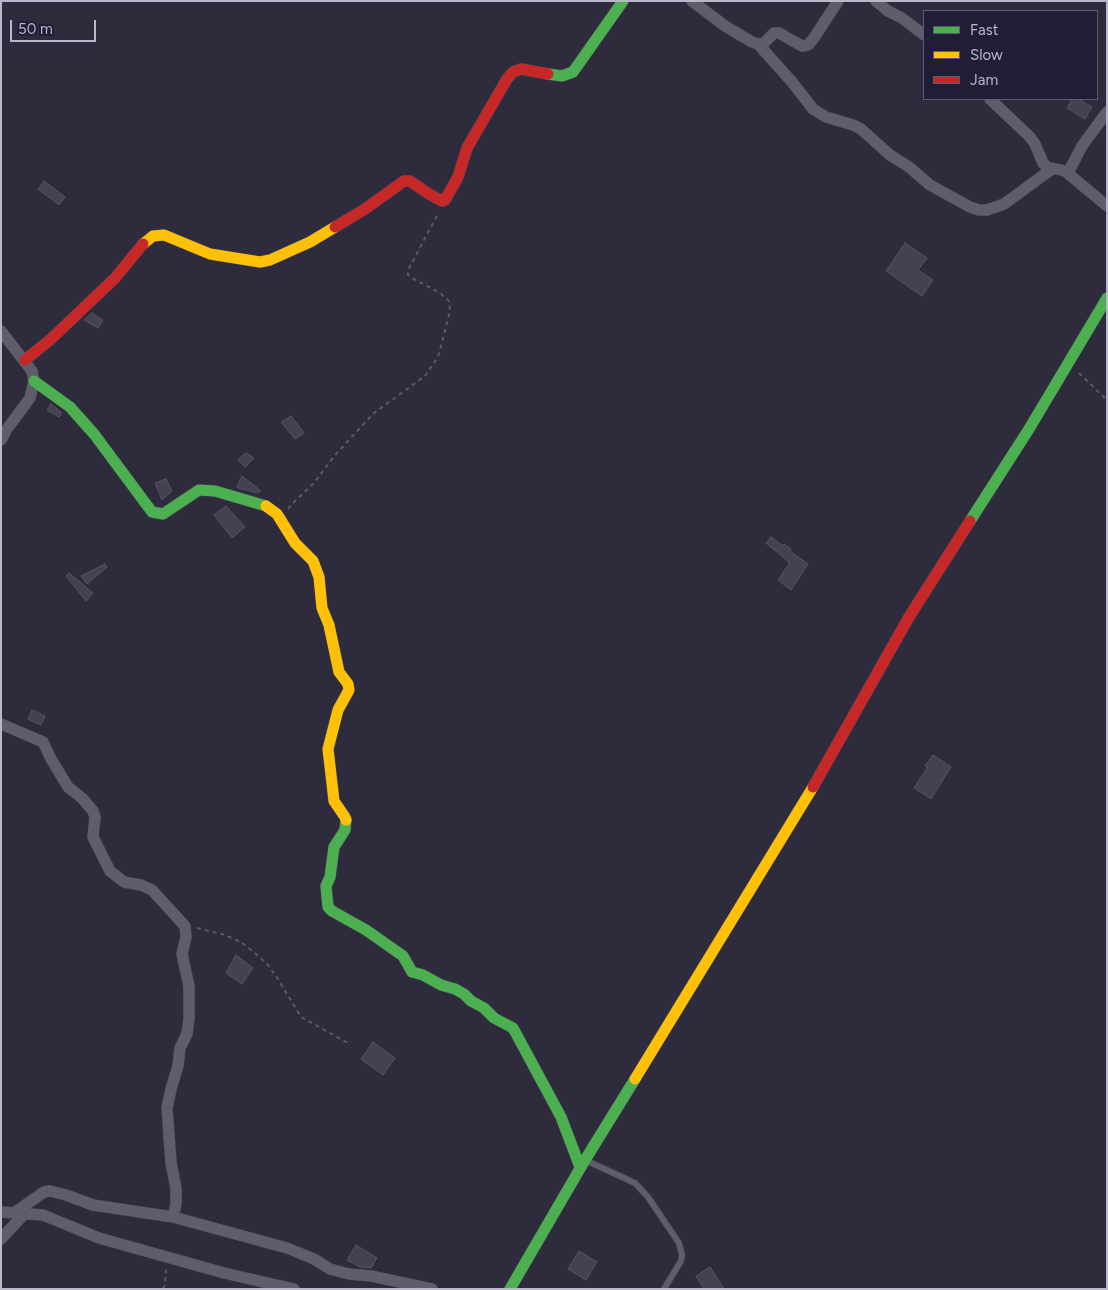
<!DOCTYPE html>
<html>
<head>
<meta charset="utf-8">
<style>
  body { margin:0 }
  #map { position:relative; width:1108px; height:1290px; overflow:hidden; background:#2d2b3c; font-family:Figtree,sans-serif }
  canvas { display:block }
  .frame { position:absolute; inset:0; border:2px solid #b9b7cc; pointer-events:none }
  .legend { position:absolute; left:923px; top:10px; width:175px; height:90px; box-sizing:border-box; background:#201e37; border:1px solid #5d5b73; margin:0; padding:6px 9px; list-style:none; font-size:15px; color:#b9b7cc }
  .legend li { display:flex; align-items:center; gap:10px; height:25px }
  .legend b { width:25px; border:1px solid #5d5b73 }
  .scale { position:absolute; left:10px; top:20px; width:86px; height:22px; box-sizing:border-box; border:2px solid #b9b7cc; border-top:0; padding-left:6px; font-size:15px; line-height:18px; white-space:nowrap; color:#b9b7cc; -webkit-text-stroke:4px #201e37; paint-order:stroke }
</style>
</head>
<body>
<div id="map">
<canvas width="1108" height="1290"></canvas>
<div class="frame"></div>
<ul class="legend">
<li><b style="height:6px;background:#4caf50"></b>Fast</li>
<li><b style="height:6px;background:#ffc107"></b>Slow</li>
<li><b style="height:6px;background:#c62828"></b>Jam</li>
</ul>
<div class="scale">50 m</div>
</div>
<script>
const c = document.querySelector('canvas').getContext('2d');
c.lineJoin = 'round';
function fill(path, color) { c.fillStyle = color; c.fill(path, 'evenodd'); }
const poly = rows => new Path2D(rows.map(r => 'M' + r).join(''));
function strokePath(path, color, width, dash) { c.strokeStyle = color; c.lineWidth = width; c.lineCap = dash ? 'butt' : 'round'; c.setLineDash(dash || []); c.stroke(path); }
const building = poly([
  [1072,99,1078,99,1092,107,1085,119,1067,108,1072,99],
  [44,181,65,197,59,205,38,189,44,181],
  [905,243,927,258,918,270,933,280,922,296,886,271,905,243],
  [92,313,103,320,98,328,84,320,92,313],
  [51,404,62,413,59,417,47,410,51,404],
  [291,416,304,433,295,439,281,422,291,416],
  [246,453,254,458,245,467,238,460,246,453],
  [242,476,261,491,257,493,238,488,237,487,242,476],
  [166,479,172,491,162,500,155,483,166,479],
  [226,506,245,527,232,538,214,515,226,506],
  [771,537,783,546,784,544,791,549,790,551,808,564,791,590,778,580,789,564,789,562,766,543,771,537],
  [105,564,107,567,87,584,81,576,105,564],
  [69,573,93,593,86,601,66,576,69,573],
  [32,710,45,716,41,725,28,719,32,710],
  [933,755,951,767,931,799,914,788,928,767,925,766,933,755],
  [236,955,253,968,242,984,226,973,236,955],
  [373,1042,395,1058,383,1075,361,1059,373,1042],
  [356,1245,377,1258,371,1268,360,1267,347,1260,356,1245],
  [579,1251,597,1262,586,1280,568,1269,579,1251],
  [710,1267,724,1289,704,1289,696,1276,710,1267]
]);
fill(building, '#434250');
strokePath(building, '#565463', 1);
const lane = poly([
  [585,1160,635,1183,648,1197,679,1243,682,1255,681,1261,664,1289]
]);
const street = poly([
  [692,1,725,26,752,42,762,45,774,33,779,33,802,46,808,45,814,38,838,1],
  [876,1,888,11,902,18,924,35],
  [759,45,792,82,813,109,826,117,853,125,861,129,890,155,909,167,930,185,970,207,979,210,987,210,1004,204,1052,169],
  [990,99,1030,137,1035,144,1043,163,1047,167,1065,171,1107,206],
  [1068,173,1082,146,1107,112],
  [1,331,32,371,34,381,30,398,7,429,1,440],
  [1,724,43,742,51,759,68,787,82,798,93,811,95,817,93,837,110,871,124,882,141,885,152,890,185,926,186,937,182,954,189,986,189,1019,187,1034,180,1048,178,1066,171,1089,167,1108,171,1163,176,1188,176,1204,173,1217],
  [1,1212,43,1215,99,1238,224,1273,294,1289],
  [14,1213,44,1192,50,1191,66,1195,93,1205,173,1217,287,1248,314,1259,330,1269,349,1274,371,1276,432,1289],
  [1,1239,25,1213]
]);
const fast = poly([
  [548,74,562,76,573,72,623,1],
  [34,381,70,407,94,434,152,512,163,514,199,490,215,491,266,506],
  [970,521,1029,429,1107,298],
  [346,820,345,830,334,847,330,877,326,886,328,907,332,911,366,930,403,956,412,972,423,975,441,985,455,989,464,994,471,1001,484,1008,494,1018,513,1028,561,1117,580,1167],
  [510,1289,585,1160,635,1079]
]);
const slow = poly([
  [143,244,153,236,164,235,210,254,260,262,270,260,310,242,335,227],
  [266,506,277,514,295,543,313,561,319,577,322,608,329,625,339,672,348,684,349,690,338,710,328,749,334,801,345,817,346,820],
  [635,1079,813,787]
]);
const jam = poly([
  [335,227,365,209,404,181,410,181,429,194,442,201,445,200,458,177,467,148,507,79,513,72,521,69,548,74],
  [25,360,51,339,115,278,143,244],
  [813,787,909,617,970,521]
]);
strokePath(lane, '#484653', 7);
strokePath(street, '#484653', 12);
strokePath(fast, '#484655', 12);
strokePath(slow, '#484655', 12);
strokePath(jam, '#484655', 12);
strokePath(poly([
  [1079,373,1107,400],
  [288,509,295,501,314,483,336,454,374,413,425,376,438,357,450,311,449,301,440,293,410,277,408,275,408,270,438,214],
  [197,928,225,935,241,942,256,954,268,965,278,979,301,1017,348,1043],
  [163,1289,165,1284,166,1269]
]), '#5a5a65', 2, [4, 4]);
strokePath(lane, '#5e5d69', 5.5);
strokePath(street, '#5e5d69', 11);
strokePath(fast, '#4caf50', 11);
strokePath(slow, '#ffc107', 11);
strokePath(jam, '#c62828', 11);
</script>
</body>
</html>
